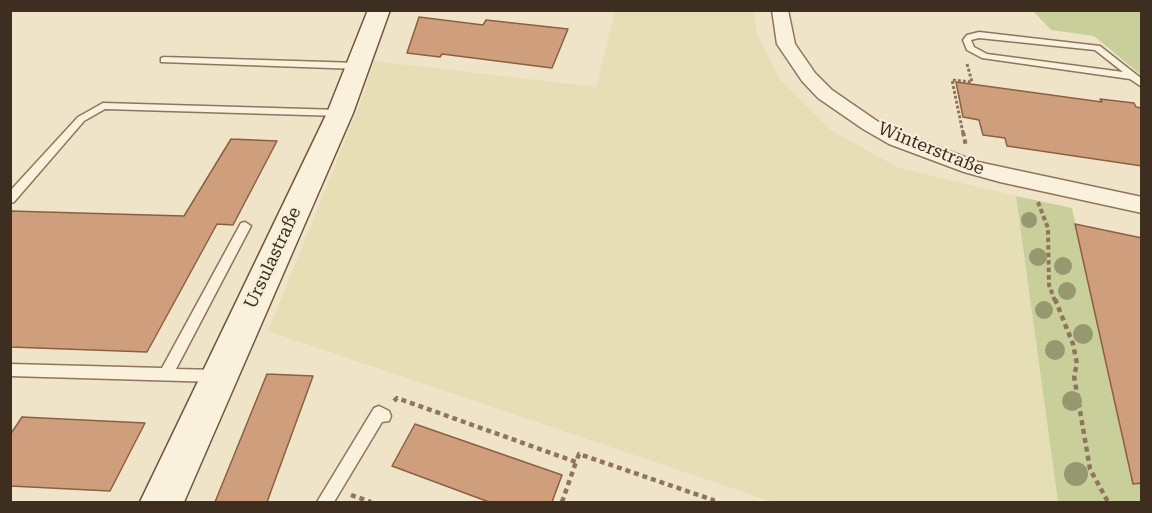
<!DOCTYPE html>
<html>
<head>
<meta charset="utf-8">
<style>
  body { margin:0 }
  #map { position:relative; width:1152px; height:513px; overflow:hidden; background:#f0e4c8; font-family:"Roboto Serif",serif }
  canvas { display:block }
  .frame { position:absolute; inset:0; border:12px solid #3d2e20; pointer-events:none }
</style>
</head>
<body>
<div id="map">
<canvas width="1152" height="513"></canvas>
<div class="frame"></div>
</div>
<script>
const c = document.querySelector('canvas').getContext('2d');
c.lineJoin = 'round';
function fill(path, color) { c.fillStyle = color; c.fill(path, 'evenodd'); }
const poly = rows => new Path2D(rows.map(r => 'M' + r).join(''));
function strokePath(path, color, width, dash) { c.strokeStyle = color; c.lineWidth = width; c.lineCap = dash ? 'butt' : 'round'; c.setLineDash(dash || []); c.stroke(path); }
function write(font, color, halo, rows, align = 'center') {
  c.font = font + ' "Roboto Serif",serif'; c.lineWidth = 4.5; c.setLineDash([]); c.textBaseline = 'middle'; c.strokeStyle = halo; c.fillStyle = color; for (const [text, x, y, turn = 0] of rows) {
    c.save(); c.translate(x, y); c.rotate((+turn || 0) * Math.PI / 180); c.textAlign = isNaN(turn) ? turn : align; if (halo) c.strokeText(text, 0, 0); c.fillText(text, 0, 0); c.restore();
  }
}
fill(poly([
  [615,11,754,11,757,34,778,77,832,131,899,168,1016,196,1058,502,773,502,268,331,362,99,374,61,596,87]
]), '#e6deb5');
fill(poly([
  [1033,11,1141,11,1141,75,1094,36,1051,30],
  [1016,196,1072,208,1131,478,1141,481,1141,502,1058,502]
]), '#c9cf9b');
const building = poly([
  [419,17,483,25,486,20,568,29,552,68,442,54,440,57,407,53,419,17],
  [956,82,1102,102,1100,99,1134,103,1136,107,1142,108,1142,166,1007,146,1005,138,983,135,979,120,963,117,956,82],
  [231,139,277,141,233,225,217,224,147,352,10,347,10,211,184,216,231,139],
  [1075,224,1142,238,1142,483,1133,484,1075,224],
  [267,374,313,376,267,502,215,502,267,374],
  [22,417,145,423,110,491,10,486,10,435,22,417],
  [415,424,562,475,552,502,489,502,392,466,415,424]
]);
fill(building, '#cf9f7d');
strokePath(building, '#8d5f41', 1.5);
const lane = poly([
  [979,32,1100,46,1142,79,1142,87,1130,79,982,58,967,50,963,40,967,35,979,32],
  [979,38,1095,50,1123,72,987,54,974,47,971,40,979,38],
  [164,57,359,63,363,66,359,69,161,62,161,58,164,57],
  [103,103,340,110,345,113,340,116,105,109,84,121,14,202,10,203,10,191,78,117,103,103],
  [245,222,251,226,176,369,217,370,222,372,224,376,222,380,217,382,10,376,10,364,162,368,241,223,245,222],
  [379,406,389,411,391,416,389,421,382,422,334,502,317,502,374,408,379,406]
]);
const street = poly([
  [772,10,788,10,795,44,815,73,832,90,877,121,903,134,978,162,1142,197,1142,213,1000,182,964,172,889,144,863,129,818,98,802,81,777,44,772,10]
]);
const secondary = poly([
  [368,10,390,10,353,113,184,502,140,502,327,113,368,10]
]);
strokePath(lane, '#8d765c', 3);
strokePath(street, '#8d765c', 3);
strokePath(secondary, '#6f573f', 3);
strokePath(poly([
  [963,133,952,80,972,82,967,64]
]), '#8d765c', 3, [3, 2]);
strokePath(poly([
  [963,132,966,146],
  [1038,202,1048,228,1049,285,1055,301]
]), '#8d765c', 4, [4.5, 3]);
strokePath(poly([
  [1055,299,1073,344,1077,364,1074,376,1090,469,1108,502],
  [394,401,397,398,576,462,579,454,713,500,712,502],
  [351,495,371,502],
  [562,502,576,462]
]), '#8d765c', 4.5, [5, 4]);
fill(lane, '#faf1dc');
fill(street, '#faf1dc');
fill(secondary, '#faf1dc');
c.fillStyle = '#96986f';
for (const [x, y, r] of [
  [1029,220,8],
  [1038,257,9],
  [1063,266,9],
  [1067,291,9],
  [1044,310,9],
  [1083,334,10],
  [1055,350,10],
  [1072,401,10],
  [1076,474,12]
]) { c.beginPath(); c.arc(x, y, r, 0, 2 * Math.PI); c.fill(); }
write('18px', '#3d2e20', '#f7eed8', [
  ["Winterstraße",931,149,22],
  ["Ursulastraße",273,258,-65]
]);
</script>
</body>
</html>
